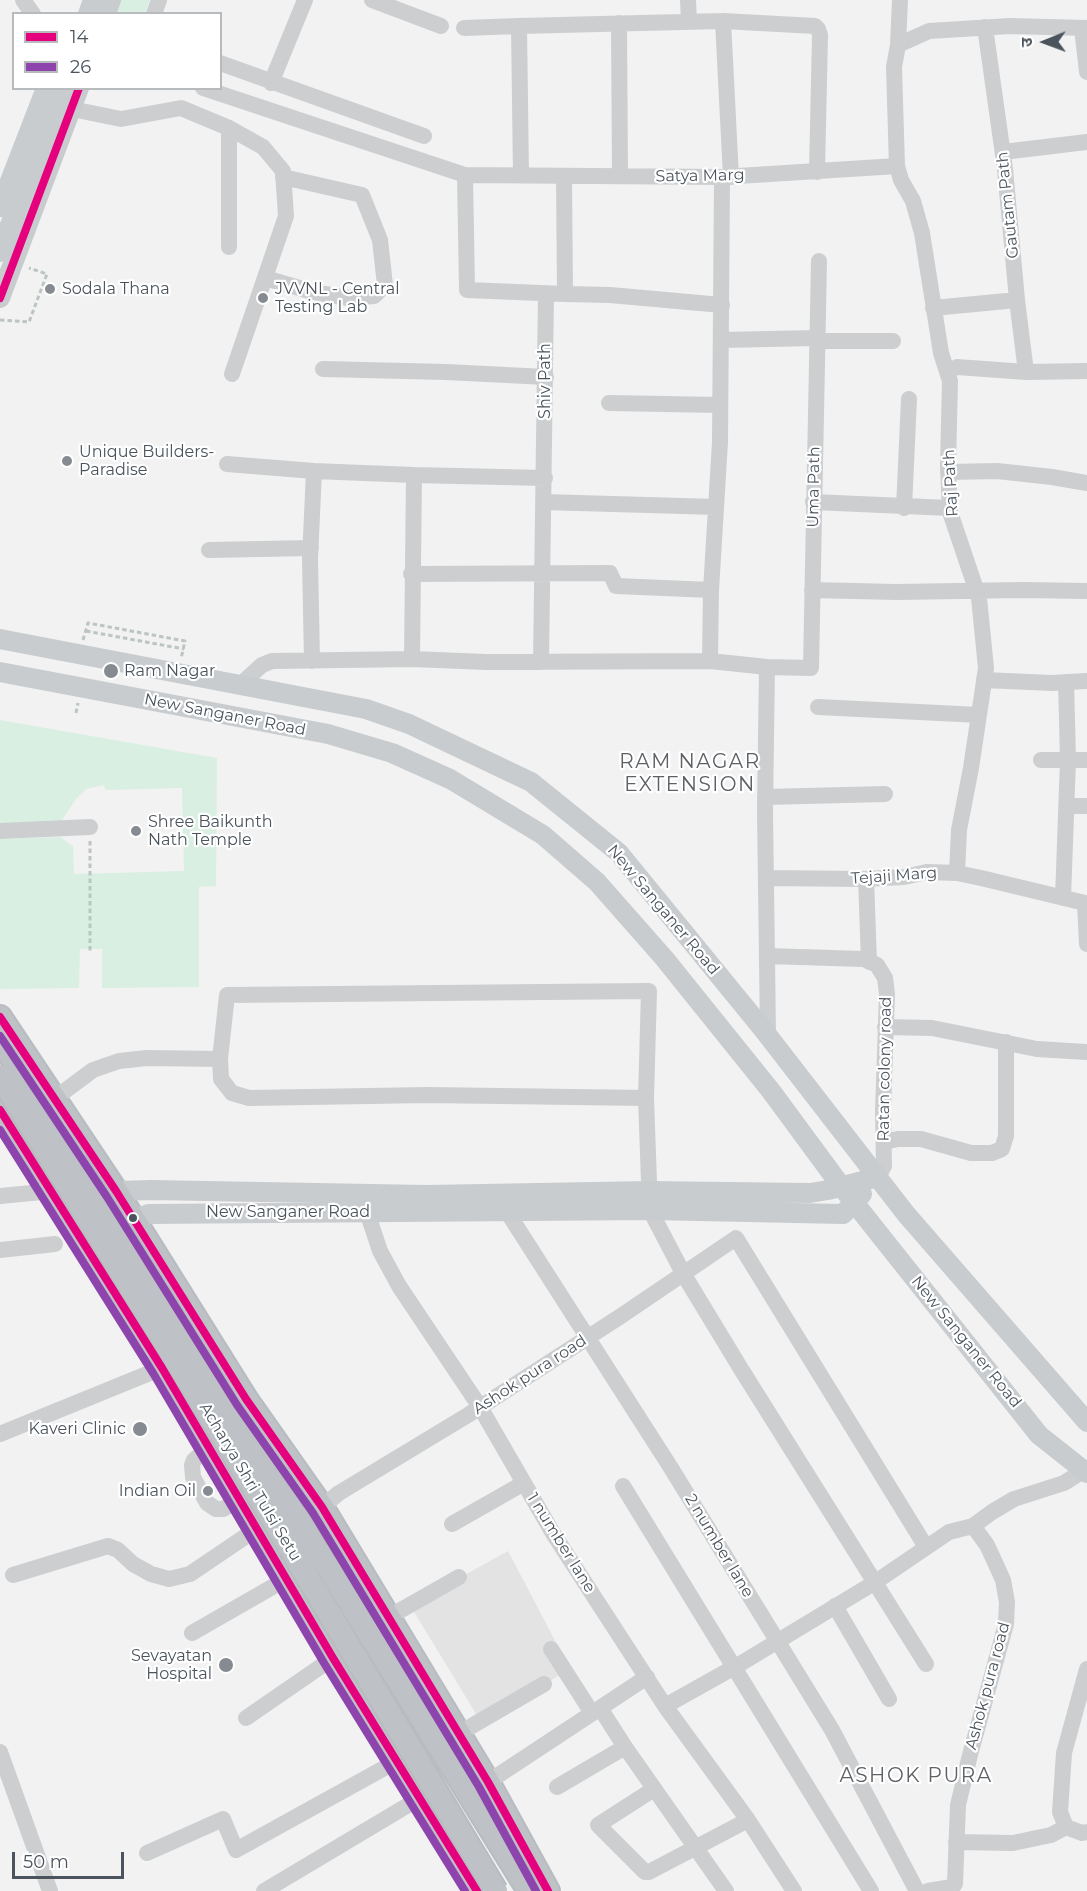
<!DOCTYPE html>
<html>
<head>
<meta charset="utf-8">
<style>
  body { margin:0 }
  #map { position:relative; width:1087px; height:1891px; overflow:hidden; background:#f2f2f2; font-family:Montserrat,"Noto Sans Devanagari",sans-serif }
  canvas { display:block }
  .legend { position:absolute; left:12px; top:12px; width:210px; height:78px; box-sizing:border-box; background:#fff; border:2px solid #b7bbbe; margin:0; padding:8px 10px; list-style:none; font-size:18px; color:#4b545d }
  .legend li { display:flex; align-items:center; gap:12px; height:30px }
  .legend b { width:30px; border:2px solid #b7bbbe }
  .north { position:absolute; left:1015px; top:12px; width:60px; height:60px; -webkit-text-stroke:4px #fff; paint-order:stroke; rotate:269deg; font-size:16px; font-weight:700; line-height:24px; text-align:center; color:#4b545d }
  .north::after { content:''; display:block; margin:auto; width:21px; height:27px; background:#4b545d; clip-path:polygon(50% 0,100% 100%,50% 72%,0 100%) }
  .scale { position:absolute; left:12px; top:1852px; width:112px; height:27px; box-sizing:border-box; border:3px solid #4b545d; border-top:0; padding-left:8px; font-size:18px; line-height:21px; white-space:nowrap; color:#4b545d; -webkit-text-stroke:4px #fff; paint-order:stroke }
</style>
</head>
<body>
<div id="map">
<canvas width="1087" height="1891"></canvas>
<ul class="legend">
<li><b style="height:8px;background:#e5007d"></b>14</li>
<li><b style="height:8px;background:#8e44ad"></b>26</li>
</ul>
<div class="north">उ</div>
<div class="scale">50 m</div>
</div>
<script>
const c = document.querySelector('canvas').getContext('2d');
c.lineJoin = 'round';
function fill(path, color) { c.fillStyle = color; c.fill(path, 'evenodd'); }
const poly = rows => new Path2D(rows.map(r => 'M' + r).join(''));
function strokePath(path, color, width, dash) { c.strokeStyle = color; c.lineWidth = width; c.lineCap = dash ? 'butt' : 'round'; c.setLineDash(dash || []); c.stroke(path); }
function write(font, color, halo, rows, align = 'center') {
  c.font = font + ' Montserrat,sans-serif'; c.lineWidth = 4.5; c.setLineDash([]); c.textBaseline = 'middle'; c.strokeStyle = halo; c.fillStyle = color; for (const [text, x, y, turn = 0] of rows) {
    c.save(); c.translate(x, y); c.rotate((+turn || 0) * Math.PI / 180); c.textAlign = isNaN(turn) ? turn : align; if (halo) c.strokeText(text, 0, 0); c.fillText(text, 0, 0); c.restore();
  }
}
fill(poly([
  [508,1551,570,1669,481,1722,408,1602,461,1577]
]), '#e4e3e3');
fill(poly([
  [120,0,150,0,145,13,116,14],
  [0,720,217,758,216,886,199,887,199,987,102,988,102,949,80,949,79,988,0,989,0,839,60,837,73,846,74,874,184,871,182,788,106,790,103,785,86,789,76,799,60,823,0,825]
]), '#d9efe2');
const highway = poly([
  [0,1017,116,1191,246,1399,322,1507,488,1782,548,1891],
  [0,1110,162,1368,333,1658,477,1891]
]);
strokePath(highway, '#b8bcc0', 26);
strokePath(poly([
  [0,320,29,322,47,274,29,268],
  [86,631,184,649],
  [83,640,88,623,185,641,181,659],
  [76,713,78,703],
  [90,841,90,953]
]), '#bcc5c2', 3, [4.5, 3]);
strokePath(poly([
  [23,0,33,14],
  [372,0,441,26],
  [688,0,689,22],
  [154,14,159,0],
  [723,21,731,177],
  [619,23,620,176],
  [464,28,519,26],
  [1082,28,1087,72],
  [898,45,900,0],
  [220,63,424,136],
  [271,83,305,0],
  [203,88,465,175,722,177,897,166,894,67,898,45,929,31,1010,26,1087,28],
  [72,109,121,119,181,108,229,128,229,247],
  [229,128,263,147,283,171,286,216,232,374],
  [1003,152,1087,142],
  [897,166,901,180,913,201,922,233,941,353,950,381,948,466,950,512,979,598,986,668,971,768,959,830,957,873],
  [465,175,467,290,565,294,564,176],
  [521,175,519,26,723,21,815,26,818,29,820,35,817,172],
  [265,278,313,292,348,298,374,296,385,285,380,240,362,195,283,177],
  [565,294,610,295,722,305],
  [1017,300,1026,372,1087,371],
  [933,308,1017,300,1005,169,985,27],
  [722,340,816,338],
  [816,341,893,341],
  [957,367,1026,372],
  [323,369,446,372,546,377],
  [609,403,720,405],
  [227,464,314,471],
  [948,472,997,471,1052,477,1087,483],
  [414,475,545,478],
  [544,502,716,507],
  [813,502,950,508],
  [904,508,909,399],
  [209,550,311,548],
  [411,574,610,573,616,586,711,590],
  [812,590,896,592,1023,590,1087,591],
  [312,661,310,559,314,471,414,475,412,659],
  [710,661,711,590,720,442,722,177],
  [541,662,546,294],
  [767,667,765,811,768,1035],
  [984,680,1052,683,1087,681],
  [240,685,262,665,272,661,412,659,486,662,710,661,767,667,811,668,819,261],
  [818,707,979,715],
  [1041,760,1087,760],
  [765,797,885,794],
  [1067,806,1087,806],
  [0,831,90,827],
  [766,878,863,879,904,877,927,872,957,873,981,878,1085,903,1087,944],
  [866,879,869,962],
  [1063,898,1068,760,1066,682],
  [767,956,864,959,877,965,885,978,887,994,883,1111,884,1166,878,1177],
  [885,1027,932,1028,1037,1049,1087,1052],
  [646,1098,649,991,227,995,220,1059,221,1079,232,1093,249,1098,428,1095,646,1098,650,1210,684,1275,741,1369,926,1664],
  [54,1099,93,1070,119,1061,147,1058,220,1059],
  [884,1142,898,1139,921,1139,971,1153,992,1153,1002,1149,1006,1136,1006,1042],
  [0,1196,52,1191],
  [506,1210,671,1468,832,1730,917,1891],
  [367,1212,380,1251,399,1286,480,1407,554,1535,665,1706,740,1664,874,1583,949,1532,973,1526,992,1512,1014,1499,1064,1483,1083,1471],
  [0,1250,55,1244],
  [0,1434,162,1368],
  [209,1447,194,1460,192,1465,193,1477,207,1503,216,1509,223,1509,240,1499],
  [623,1486,871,1891],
  [322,1507,339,1493,468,1415,621,1316,736,1238,926,1547],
  [452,1524,524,1483],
  [13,1575,108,1546,118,1550,133,1564,151,1574,169,1579,190,1574,258,1528],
  [835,1606,889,1699],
  [387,1618,459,1577],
  [192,1633,288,1578],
  [551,1649,592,1713],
  [1087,1669,1064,1753,1060,1812,1066,1827,1082,1833,1087,1832],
  [665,1706,748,1820,794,1891],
  [246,1718,333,1658],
  [458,1734,544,1684],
  [625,1747,726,1891],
  [0,1752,50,1891],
  [488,1782,647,1677],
  [557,1787,625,1747,600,1708],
  [654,1789,598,1825,645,1872,649,1872,748,1820],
  [956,1842,1013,1843,1051,1835,1066,1827],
  [147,1853,223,1819,236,1850,397,1761],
  [264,1891,420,1798],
  [928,1891,952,1887,955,1884,958,1805,970,1755,1006,1624,1007,1602,1003,1580,987,1545,973,1526]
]), '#ccced0', 16);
strokePath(poly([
  [88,14,93,0],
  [106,14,111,0],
  [0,207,46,88],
  [0,252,61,88],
  [0,298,79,88],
  [0,639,366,709,409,724,531,782,619,853,762,1028,906,1214,1087,1422],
  [0,672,328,734,392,753,450,779,543,835,597,882,664,958,771,1091,841,1186,1039,1435,1087,1473],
  [103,1196,116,1191,151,1190,427,1195,648,1191,810,1193,828,1190,878,1177],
  [119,1225,149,1214,650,1210,843,1214,862,1194]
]), '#c9ccce', 20);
strokePath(highway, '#bec2c6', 22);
const highwayBridge = poly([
  [0,1039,529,1891],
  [0,1076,233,1453,496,1891]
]);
strokePath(highwayBridge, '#b8bcc0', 26, []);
strokePath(highwayBridge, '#bec2c6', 22);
strokePath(poly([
  [0,298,79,88],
  [0,1017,116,1191,246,1399,322,1507,488,1782,548,1891],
  [0,1110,162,1368,333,1658,477,1891]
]), '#e5007d', 8);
strokePath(poly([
  [0,1036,107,1197,237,1405,313,1513,479,1787,536,1891],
  [0,1130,153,1373,324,1663,465,1891]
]), '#8e44ad', 8);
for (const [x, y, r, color] of [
  [50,289,6,"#858b91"],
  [263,298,6,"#858b91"],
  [67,461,6,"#858b91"],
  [111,671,8,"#858b91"],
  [136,831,6,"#858b91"],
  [133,1218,5,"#4b545d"],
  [140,1429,8,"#858b91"],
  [208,1491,6,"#858b91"],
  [226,1665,8,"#858b91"]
]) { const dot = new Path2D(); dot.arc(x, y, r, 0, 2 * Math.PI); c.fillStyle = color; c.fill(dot); strokePath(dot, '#fff', 2); }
write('16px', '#4b545d', '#fff', [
  ["Satya Marg",700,176,-1],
  ["Gautam Path",1008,205,-96],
  ["Shiv Path",545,381,-90],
  ["Raj Path",951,483,-93],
  ["Uma Path",814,487,-89],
  ["New Sanganer Road",225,715,11],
  ["Tejaji Marg",894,876,-4],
  ["New Sanganer Road",663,910,50],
  ["Ratan colony road",885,1069,-89],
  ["New Sanganer Road",288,1212],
  ["New Sanganer Road",966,1342,51],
  ["Ashok pura road",530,1375,-33],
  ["Acharya Shri Tulsi Setu",250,1482,59],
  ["1 number lane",561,1543,58],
  ["2 number lane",719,1546,59],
  ["Ashok pura road",988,1686,-75]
]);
write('16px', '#4b545d', '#fff', [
  ["Sodala Thana",62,289],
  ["JVVNL - Central",275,289],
  ["Testing Lab",275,307],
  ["Unique Builders-",79,452],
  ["Paradise",79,470],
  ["Ram Nagar",124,671],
  ["Shree Baikunth",148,822],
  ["Nath Temple",148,840],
  ["Kaveri Clinic",126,1429,"right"],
  ["Indian Oil",196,1491,"right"],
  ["Sevayatan",212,1656,"right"],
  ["Hospital",212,1674,"right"]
], 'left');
c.letterSpacing = '1.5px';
write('20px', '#5e6165', '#fff', [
  ["RAM NAGAR",690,762],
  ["EXTENSION",690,785],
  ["ASHOK PURA",916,1776]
]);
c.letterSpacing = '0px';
</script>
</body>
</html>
